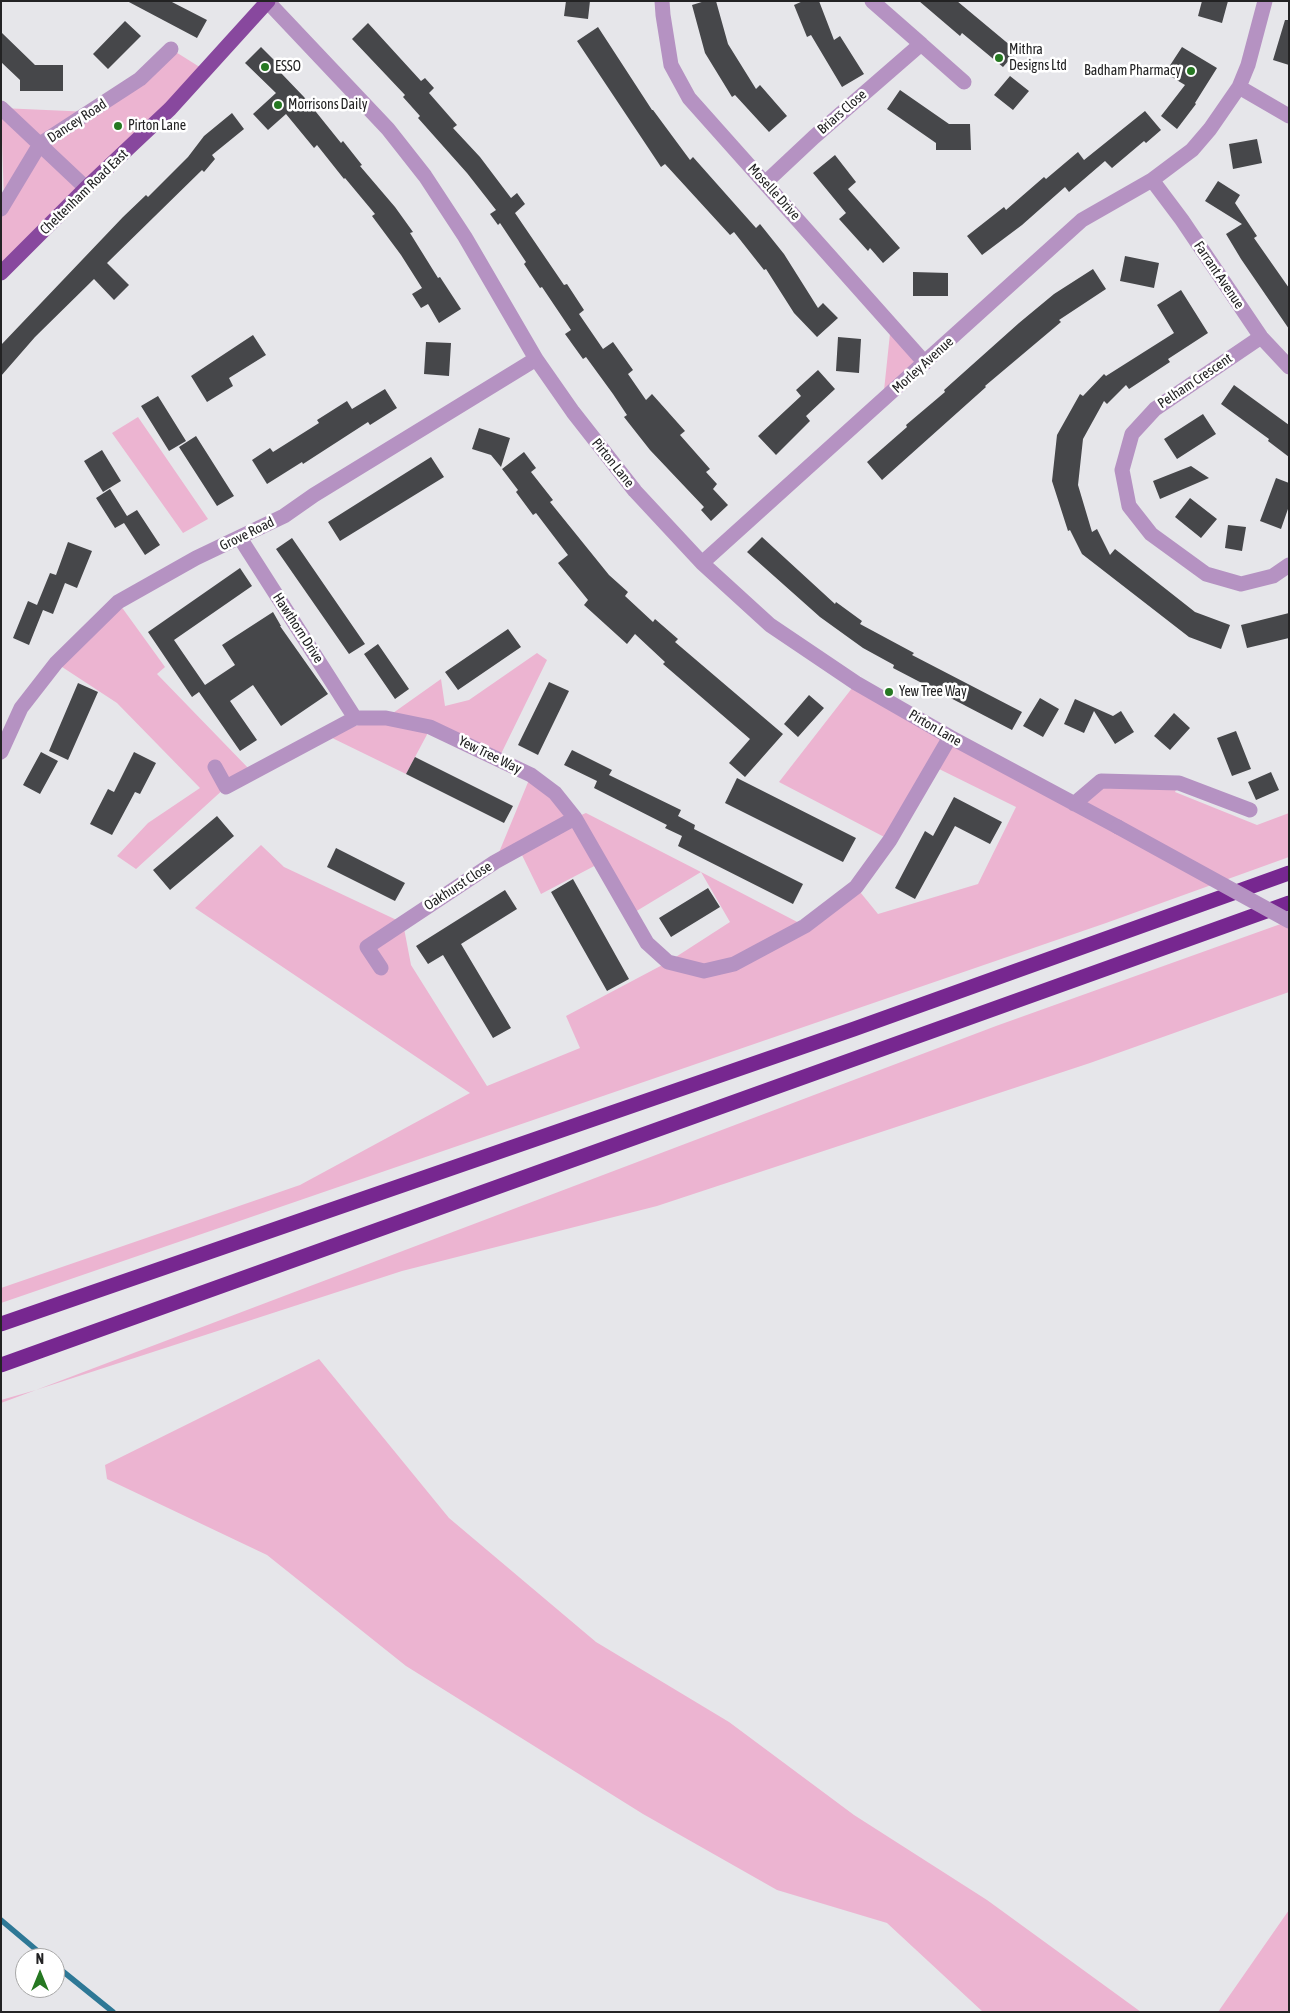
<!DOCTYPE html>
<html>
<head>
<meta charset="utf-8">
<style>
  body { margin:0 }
  #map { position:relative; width:1290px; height:2013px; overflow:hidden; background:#e6e6ea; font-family:"Asap Condensed",sans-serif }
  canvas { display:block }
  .frame { position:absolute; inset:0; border:2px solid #232324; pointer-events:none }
  .north { position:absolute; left:15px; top:1948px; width:50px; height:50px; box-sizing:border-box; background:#fff; border:1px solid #a7a7a7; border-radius:50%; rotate:0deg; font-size:14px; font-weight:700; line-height:20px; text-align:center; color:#232324 }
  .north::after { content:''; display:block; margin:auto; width:18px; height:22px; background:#267822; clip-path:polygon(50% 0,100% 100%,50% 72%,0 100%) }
</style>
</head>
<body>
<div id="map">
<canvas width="1290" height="2013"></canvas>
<div class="frame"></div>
<div class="north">N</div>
</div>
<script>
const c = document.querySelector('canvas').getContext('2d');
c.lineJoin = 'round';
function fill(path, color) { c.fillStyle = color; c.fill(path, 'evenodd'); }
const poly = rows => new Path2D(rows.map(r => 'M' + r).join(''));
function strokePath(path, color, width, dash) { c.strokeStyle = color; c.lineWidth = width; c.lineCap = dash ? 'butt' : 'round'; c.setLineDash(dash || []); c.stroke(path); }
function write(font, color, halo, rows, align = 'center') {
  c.font = font + ' "Asap Condensed",sans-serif'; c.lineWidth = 5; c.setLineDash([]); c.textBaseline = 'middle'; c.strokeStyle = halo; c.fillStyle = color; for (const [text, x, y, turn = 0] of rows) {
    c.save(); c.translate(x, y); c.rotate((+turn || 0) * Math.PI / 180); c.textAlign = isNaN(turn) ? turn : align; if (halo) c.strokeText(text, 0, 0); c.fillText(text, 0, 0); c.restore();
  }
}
fill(poly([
  [171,49,206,71,1,273,1,209,4,203,1,108,91,112],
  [891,324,925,363,883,400],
  [138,417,208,519,183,533,112,433],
  [118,602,165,667,157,674,252,772,226,787,136,869,117,856,148,823,200,788,117,703,56,663],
  [537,653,547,660,499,758,431,727,406,774,324,734,386,718,441,679,445,706,469,700],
  [856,683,1074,804,1101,781,1179,783,1175,792,1257,825,1289,813,1289,857,1106,923,1,1303,1,1288,300,1185,470,1093,195,908,261,845,284,867,403,923,411,965,487,1086,580,1048,566,1016,668,962,730,922,701,872,630,915,600,863,541,894,519,849,495,862,531,775,574,818,586,813,701,872,805,926,856,887,878,914,978,884,1016,807,933,766,890,840,779,782],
  [1289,921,1289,992,1090,1063,657,1206,402,1271,36,1390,1,1403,1,1400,36,1390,996,1026],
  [319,1359,449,1518,596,1642,729,1722,854,1815,987,1900,1141,2012,983,2012,887,1923,777,1890,643,1814,406,1666,267,1555,107,1479,105,1465],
  [1289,1910,1289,2012,1218,2012]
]), '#ecb4d1');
strokePath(poly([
  [1,1920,46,1958],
  [55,1965,113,2012]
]), '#2e7896', 5.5);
fill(poly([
  [127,1,170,1,207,20,197,38],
  [566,1,590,1,588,19,564,16],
  [705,1,716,1,728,44,756,89,760,85,787,116,769,132,735,95,732,97,705,53,692,5],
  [803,1,819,1,834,40,840,36,864,74,842,87,811,35,807,37,794,5],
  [919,1,957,1,1017,51,1003,67,962,33,960,36],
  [1202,1,1228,1,1222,23,1198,16],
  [1285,20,1289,20,1289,65,1273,60],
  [125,21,141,36,108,69,93,54],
  [368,23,421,81,425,78,434,88,429,93,457,125,453,128,480,157,511,198,517,193,525,204,515,213,564,285,567,284,584,310,579,314,603,349,613,342,633,370,628,374,646,400,652,394,685,431,680,435,710,469,706,472,717,484,713,489,728,505,711,521,701,510,704,507,650,450,624,417,627,415,613,394,586,357,583,359,565,334,571,330,542,287,540,288,524,264,526,262,500,223,498,225,490,214,496,210,467,173,418,118,420,116,403,97,405,95,352,39],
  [598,27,652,110,653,110,690,160,693,157,756,228,760,224,784,254,818,308,823,303,838,318,817,337,794,313,766,269,764,270,734,232,730,235,665,164,661,167,577,41],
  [1,32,35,65,63,65,63,91,20,91,20,80,1,62],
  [261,47,284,70,281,73,304,97,341,143,343,141,362,165,360,166,395,207,413,232,410,233,438,278,440,277,461,309,439,323,428,304,421,308,412,294,422,288,401,255,372,216,375,214,345,178,344,179,317,145,314,148,286,114,268,130,253,114,276,93,245,63],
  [1182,47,1217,68,1195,103,1196,104,1177,129,1161,116,1185,85,1165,73],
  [1010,76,1029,91,1013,110,994,95],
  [900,90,949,124,970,124,971,150,936,150,936,143,887,109],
  [1145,111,1161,130,1146,143,1144,141,1112,168,1105,161,1069,192,1065,187,1022,225,982,255,967,236,1004,207,1006,210,1044,177,1046,179,1078,152,1084,160],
  [232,113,244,129,212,155,215,159,204,172,202,170,107,263,129,285,114,300,94,279,35,337,1,376,1,345,123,217,146,195,148,197,188,157,204,136],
  [1257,139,1262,163,1233,169,1229,144],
  [835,155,856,182,848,189,900,248,883,263,870,248,868,251,839,219,846,213,813,173],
  [1218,181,1240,195,1235,203,1257,236,1254,238,1289,288,1289,329,1241,259,1226,234,1242,224,1205,201],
  [1125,256,1159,263,1154,288,1120,281],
  [1093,269,1106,289,1059,320,1061,322,985,386,986,387,882,480,867,462,907,427,906,425,945,392,944,390,1019,323,1054,294],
  [913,272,948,273,948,296,913,296],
  [1181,290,1208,333,1168,359,1170,362,1129,389,1126,385,1107,404,1104,401,1083,439,1078,485,1092,532,1097,529,1110,555,1115,549,1195,612,1230,625,1221,649,1189,637,1082,554,1070,530,1068,531,1052,481,1057,435,1080,394,1083,396,1104,374,1106,376,1174,333,1157,305],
  [253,335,266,355,229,378,233,386,207,402,191,376],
  [838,337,861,339,859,373,836,371],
  [426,342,451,343,449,376,424,374],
  [818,370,835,389,806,416,810,421,776,455,758,436,801,396,796,390],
  [1234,385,1289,425,1289,457,1268,441,1269,439,1221,404],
  [385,389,397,408,370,425,368,422,303,464,302,462,267,484,252,460,270,448,273,452,319,423,317,420,347,401,352,409],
  [158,396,186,441,169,451,141,406],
  [1203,414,1216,434,1177,459,1164,439],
  [479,428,510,438,501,467,491,455,472,449],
  [196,436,234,496,217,506,179,447],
  [102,450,121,481,103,492,84,461],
  [524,452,536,468,531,472,553,500,550,502,609,575,628,592,625,596,653,622,655,619,678,639,675,642,783,734,745,777,729,763,750,739,663,664,665,662,635,634,627,644,584,605,588,600,558,563,568,555,536,513,533,515,516,492,518,490,502,469],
  [431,457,444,477,340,541,328,522],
  [1191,466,1209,478,1160,499,1153,481],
  [1276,478,1289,483,1289,506,1281,529,1260,521],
  [110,489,127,516,137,510,160,545,145,555,124,523,115,528,96,498],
  [1190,498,1217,519,1201,538,1175,517],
  [1228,525,1246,527,1242,551,1225,548],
  [762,537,835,604,836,602,862,621,860,624,914,653,912,655,1022,712,1012,730,893,668,894,665,863,648,820,617,747,552],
  [292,538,365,644,349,654,276,549],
  [68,542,92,551,77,588,65,583,53,614,43,610,29,645,13,638,28,601,37,605,50,573,56,575],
  [240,568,252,586,174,640,205,685,235,665,222,645,273,612,281,626,280,626,328,694,281,726,253,685,230,701,257,740,240,751,199,692,192,697,148,632],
  [1289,613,1289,638,1247,648,1241,625],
  [508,629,521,647,458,690,445,672],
  [378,644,409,689,395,699,364,654],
  [549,682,569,691,538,755,518,745],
  [78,683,98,692,68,760,49,751],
  [809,695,824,708,798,737,784,724],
  [1040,698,1059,709,1043,737,1023,726],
  [1075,699,1113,716,1121,711,1134,732,1115,744,1094,711,1084,733,1064,724],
  [1174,713,1190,728,1170,750,1154,736],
  [1236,731,1251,769,1232,776,1217,738],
  [572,750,612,770,609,775,681,810,678,816,695,825,694,829,803,884,793,904,678,846,682,836,665,828,667,825,594,788,597,781,564,765],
  [41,752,58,761,40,794,23,785],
  [134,752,156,763,140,794,135,792,112,835,90,824,108,789,114,792],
  [415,757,513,806,504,823,406,774],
  [1271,772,1279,790,1256,800,1248,782],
  [737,778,856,838,843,862,725,803],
  [954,797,1002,822,990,844,955,826,915,899,895,888,925,831,933,836],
  [217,816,234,836,170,890,153,870],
  [336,848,405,883,395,901,327,867],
  [573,879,629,979,607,991,551,892],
  [708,888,720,907,671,937,659,918],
  [505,890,517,909,461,944,511,1028,493,1038,443,955,428,964,416,946]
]), '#46474a');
strokePath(poly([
  [662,1,663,15,671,65,689,98,925,363],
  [268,2,388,129,425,176,465,237,536,359,573,412,635,491,702,563,770,625,856,683,950,737,1118,827],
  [921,44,964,82],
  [1239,87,1289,116],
  [1,108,86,188],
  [1152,180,1182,220,1261,337,1289,367],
  [766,182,814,137,921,44,872,1],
  [1,209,40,144,140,79,171,49],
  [1261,337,1155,409,1132,434,1122,470,1129,506,1151,534,1206,574,1241,584,1273,576,1289,565],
  [240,538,355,718],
  [702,563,1082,220,1152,180,1192,150,1210,129,1239,87,1248,65,1265,1],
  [1,752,21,708,56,663,118,602,196,558,284,516,314,495,536,359],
  [215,767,226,787,355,718,386,718,430,727,531,775,555,793,575,818,647,943,668,962,704,971,734,964,805,926,856,887,890,840,950,737],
  [1074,804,1101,781,1179,783,1250,810],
  [381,968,367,947,495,862,575,818]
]), '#b592c2', 15);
strokePath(poly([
  [1,273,86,188,170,109,268,1]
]), '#88489e', 15);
strokePath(poly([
  [1,1324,854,1029,1289,873],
  [1,1365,1289,903]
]), '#772790', 15);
strokePath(poly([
  [1118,827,1289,921]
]), '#b592c2', 15);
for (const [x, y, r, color] of [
  [999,58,5,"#267822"],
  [265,67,5,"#267822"],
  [1191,71,5,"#267822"],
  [278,105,5,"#267822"],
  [118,126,5,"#267822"],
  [889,692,5,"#267822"]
]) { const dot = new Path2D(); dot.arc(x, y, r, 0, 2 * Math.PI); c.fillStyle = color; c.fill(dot); strokePath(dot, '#fff', 2); }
write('14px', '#232324', '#fff', [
  ["Mithra",1009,50],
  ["Designs Ltd",1009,66],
  ["ESSO",275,67],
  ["Badham Pharmacy",1181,71,"right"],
  ["Morrisons Daily",288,105],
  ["Pirton Lane",128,126],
  ["Yew Tree Way",899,692]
], 'left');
write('14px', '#232324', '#fff', [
  ["Briars Close",842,112,-41],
  ["Dancey Road",77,121,-33],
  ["Cheltenham Road East",84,192,-44],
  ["Moselle Drive",774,192,48],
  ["Farrant Avenue",1219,275,56],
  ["Morley Avenue",923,365,-42],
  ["Pelham Crescent",1195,381,-34],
  ["Pirton Lane",613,463,51],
  ["Grove Road",247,534,-26],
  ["Hawthorn Drive",298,628,57],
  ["Pirton Lane",935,728,30],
  ["Yew Tree Way",490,755,26],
  ["Oakhurst Close",458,886,-33]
]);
</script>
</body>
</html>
